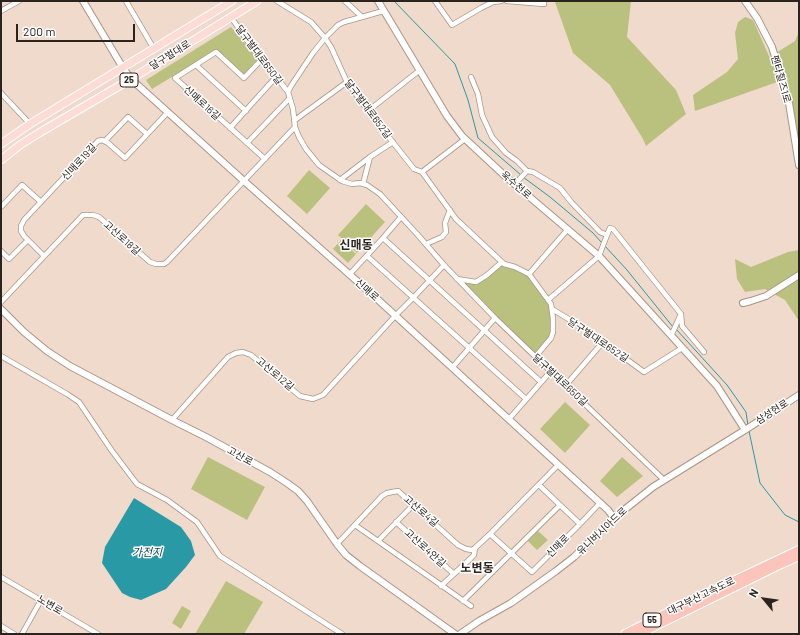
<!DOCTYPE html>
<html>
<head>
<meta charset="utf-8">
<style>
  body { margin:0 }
  #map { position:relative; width:800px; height:635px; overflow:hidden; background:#f0dacc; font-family:Barlow,sans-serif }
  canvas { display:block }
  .frame { position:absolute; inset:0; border:2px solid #2b241e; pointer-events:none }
  .north { position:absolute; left:744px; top:579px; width:40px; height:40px; -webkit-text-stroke:3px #fff; paint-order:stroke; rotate:299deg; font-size:11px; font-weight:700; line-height:16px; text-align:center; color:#2b241e }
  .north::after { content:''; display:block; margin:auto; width:14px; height:18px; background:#2b241e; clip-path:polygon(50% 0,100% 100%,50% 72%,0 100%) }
  .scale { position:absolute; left:16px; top:24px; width:119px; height:18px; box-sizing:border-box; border:2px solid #2b241e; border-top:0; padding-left:5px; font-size:12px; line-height:14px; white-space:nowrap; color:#2b241e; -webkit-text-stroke:3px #fff; paint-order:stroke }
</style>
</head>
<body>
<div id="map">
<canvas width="800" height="635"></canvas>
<div class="frame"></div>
<div class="north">N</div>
<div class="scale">200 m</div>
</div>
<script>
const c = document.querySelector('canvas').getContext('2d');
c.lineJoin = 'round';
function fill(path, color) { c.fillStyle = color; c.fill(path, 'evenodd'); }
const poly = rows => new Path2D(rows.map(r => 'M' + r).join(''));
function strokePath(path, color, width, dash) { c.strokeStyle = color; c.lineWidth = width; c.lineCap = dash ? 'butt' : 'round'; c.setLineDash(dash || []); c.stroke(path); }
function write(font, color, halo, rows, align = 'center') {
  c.font = font + ' Barlow,"Noto Sans KR",sans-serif'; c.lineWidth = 3; c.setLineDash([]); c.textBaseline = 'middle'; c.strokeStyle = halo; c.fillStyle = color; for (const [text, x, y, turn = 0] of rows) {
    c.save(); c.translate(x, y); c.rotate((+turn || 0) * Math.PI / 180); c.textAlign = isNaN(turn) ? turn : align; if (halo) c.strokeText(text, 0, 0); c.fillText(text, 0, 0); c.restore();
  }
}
fill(poly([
  [561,1,631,1,627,37,676,90,686,114,646,146,643,139,610,85,573,53,555,2],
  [745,17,753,20,780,81,695,111,693,95,727,72,738,59,735,33,738,22],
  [231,27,258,59,244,74,216,50,152,89,146,80],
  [799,32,799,142,794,116,776,53,795,41],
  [309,170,330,188,307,214,287,196],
  [366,204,385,222,357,253,338,235],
  [341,240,356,254,348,263,333,249],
  [799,250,799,321,785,300,765,289,745,292,737,279,735,259,751,267,788,252],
  [500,263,529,274,551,304,553,332,536,356,459,281,476,282],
  [565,402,590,425,565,453,540,429],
  [208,457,265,487,247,520,191,489],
  [622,457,643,476,617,497,600,481],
  [538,531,548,540,537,550,528,541],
  [226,581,263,602,244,634,195,634],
  [182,606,191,611,181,629,172,623]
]), '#bac17f');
fill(poly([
  [134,498,181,527,191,541,195,555,186,567,166,589,141,600,130,597,122,593,102,563,105,547]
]), '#2a99a6');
strokePath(poly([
  [394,1,455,64,468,100,478,138,521,175],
  [523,177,550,197,593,233,602,243],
  [604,245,627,270,673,327],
  [676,329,727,385,746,412,748,426],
  [749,431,760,483,785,515,799,522]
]), '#2a99a6', 1);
const street = poly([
  [126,1,154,49],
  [277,1,311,22,325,38,331,47,346,80,368,111,414,169,422,172],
  [345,1,362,17],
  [435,1,452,25,481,8,493,2,501,1],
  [507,1,544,4,544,1],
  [1,11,19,1],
  [231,17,251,46,264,61,288,92,293,109,295,127,299,137,306,149,315,160,319,165,342,181,352,184,360,183,367,185,380,194,417,234,444,265,495,318,664,480],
  [262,59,244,78,216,52,175,78,265,159],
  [196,65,246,111],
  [471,77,478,94,482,115,492,137,506,153,517,161,527,171,533,172,560,188,572,203,600,232,607,235,610,228,613,229,681,314,682,326,704,352],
  [288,92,291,86,313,53,325,38,338,25,344,22,362,17,383,11],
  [1,93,30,124],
  [368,111,420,70],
  [295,120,347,82],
  [230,128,276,77],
  [465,139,422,172,456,219,504,264,515,267,529,274,551,304,553,319,553,332,551,338,536,356],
  [105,141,128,117,147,134],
  [247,143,289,99],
  [340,180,370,157],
  [363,184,370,157,393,142],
  [515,184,527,171],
  [1,207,22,185,41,202],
  [383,238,541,382],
  [426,244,442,237,446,232,445,223,450,210],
  [1,251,9,259,28,240],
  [44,256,24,236,21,231,21,226,24,220,98,141,102,140,108,143,125,158,168,112],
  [367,256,526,399],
  [529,274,568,229],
  [349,275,383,238,401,217],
  [457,279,476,282,487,275,502,262],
  [548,300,599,256,607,235],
  [1,302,67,232,83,215,93,215,99,217,150,262,156,264,164,264,167,262,295,127],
  [552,309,585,329,644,372,682,348],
  [671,336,681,314],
  [1,356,67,394,79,402,112,451,137,484,167,500,197,522,220,556,342,634],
  [452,368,495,318],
  [566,385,603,342],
  [509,419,551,371],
  [172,420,228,357,236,353,243,352,251,355,300,396,313,399,323,395,395,316,413,298,444,265],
  [539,485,580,524],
  [396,522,454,574],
  [355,525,471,606],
  [490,534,532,572,580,524,600,503],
  [378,541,414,504],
  [337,544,382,496,387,493,398,491,458,545,466,549,472,550,475,548,490,534,558,465],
  [1,577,98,634],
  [441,586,471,558,474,555,475,548],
  [463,601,560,505],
  [1,626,14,634],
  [22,634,41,600]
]);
const secondary = poly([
  [83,1,123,68,131,79,244,181,375,297,608,510,614,518],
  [378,1,447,116,462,136,505,176,599,256,717,386,745,430],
  [745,1,757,18,772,47,789,103,799,165],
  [743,303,751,301,766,296,799,275],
  [1,309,24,332,47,351,70,366,172,420,206,437,270,472,287,483,298,491,307,501,337,544,346,555,360,566,455,634],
  [460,634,479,621,511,603,556,571,574,557,614,518,653,487,745,430,799,395]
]);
const primary = poly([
  [1,144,30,124,232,1],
  [1,160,20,145,39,133,131,79,257,1]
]);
const highway = poly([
  [625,634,693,600,799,550],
  [639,634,781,564,799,556]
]);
strokePath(street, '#a99587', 6);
strokePath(secondary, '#a99587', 8);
strokePath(primary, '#fff', 9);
strokePath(highway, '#fff', 10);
strokePath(street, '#fff', 4.5);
strokePath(secondary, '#fff', 6);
strokePath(primary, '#fddcd6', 7);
strokePath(highway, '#fbc5bb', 8);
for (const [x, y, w] of [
  [129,80,18],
  [652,620,18]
]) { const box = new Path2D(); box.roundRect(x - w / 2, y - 7, w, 14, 3); c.fillStyle = '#fff'; c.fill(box); strokePath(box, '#2b241e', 1); }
write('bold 9px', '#2b241e', null, [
  ["25",129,80],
  ["55",652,620]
]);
write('10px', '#2b241e', '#fff', [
  ["달구벌대로",170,55,-32],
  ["달구벌대로650길",259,55,53],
  ["펜타힐즈1로",781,79,74],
  ["신매로16길",202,103,42],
  ["달구벌대로652길",368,109,53],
  ["신매로19길",79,162,-47],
  ["욱수천로",516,185,41],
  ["고산로18길",122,238,42],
  ["신매로",367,290,42],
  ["달구벌대로652길",598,340,34],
  ["고산로12길",275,374,40],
  ["달구벌대로650길",560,380,43],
  ["삼성현로",772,412,-33],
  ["고산로",240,456,29],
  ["고산로4길",421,511,41],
  ["유니버시아드로",602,531,-43],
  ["신매로",558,546,-45],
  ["고산로4안길",425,548,42],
  ["대구부산고속도로",701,596,-26],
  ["노변로",50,605,31]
]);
write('italic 11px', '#06484f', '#fff', [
  ["가전지",147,552]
]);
write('bold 12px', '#2b241e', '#fff', [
  ["신매동",356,245],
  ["노변동",477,568]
]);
</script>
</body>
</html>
